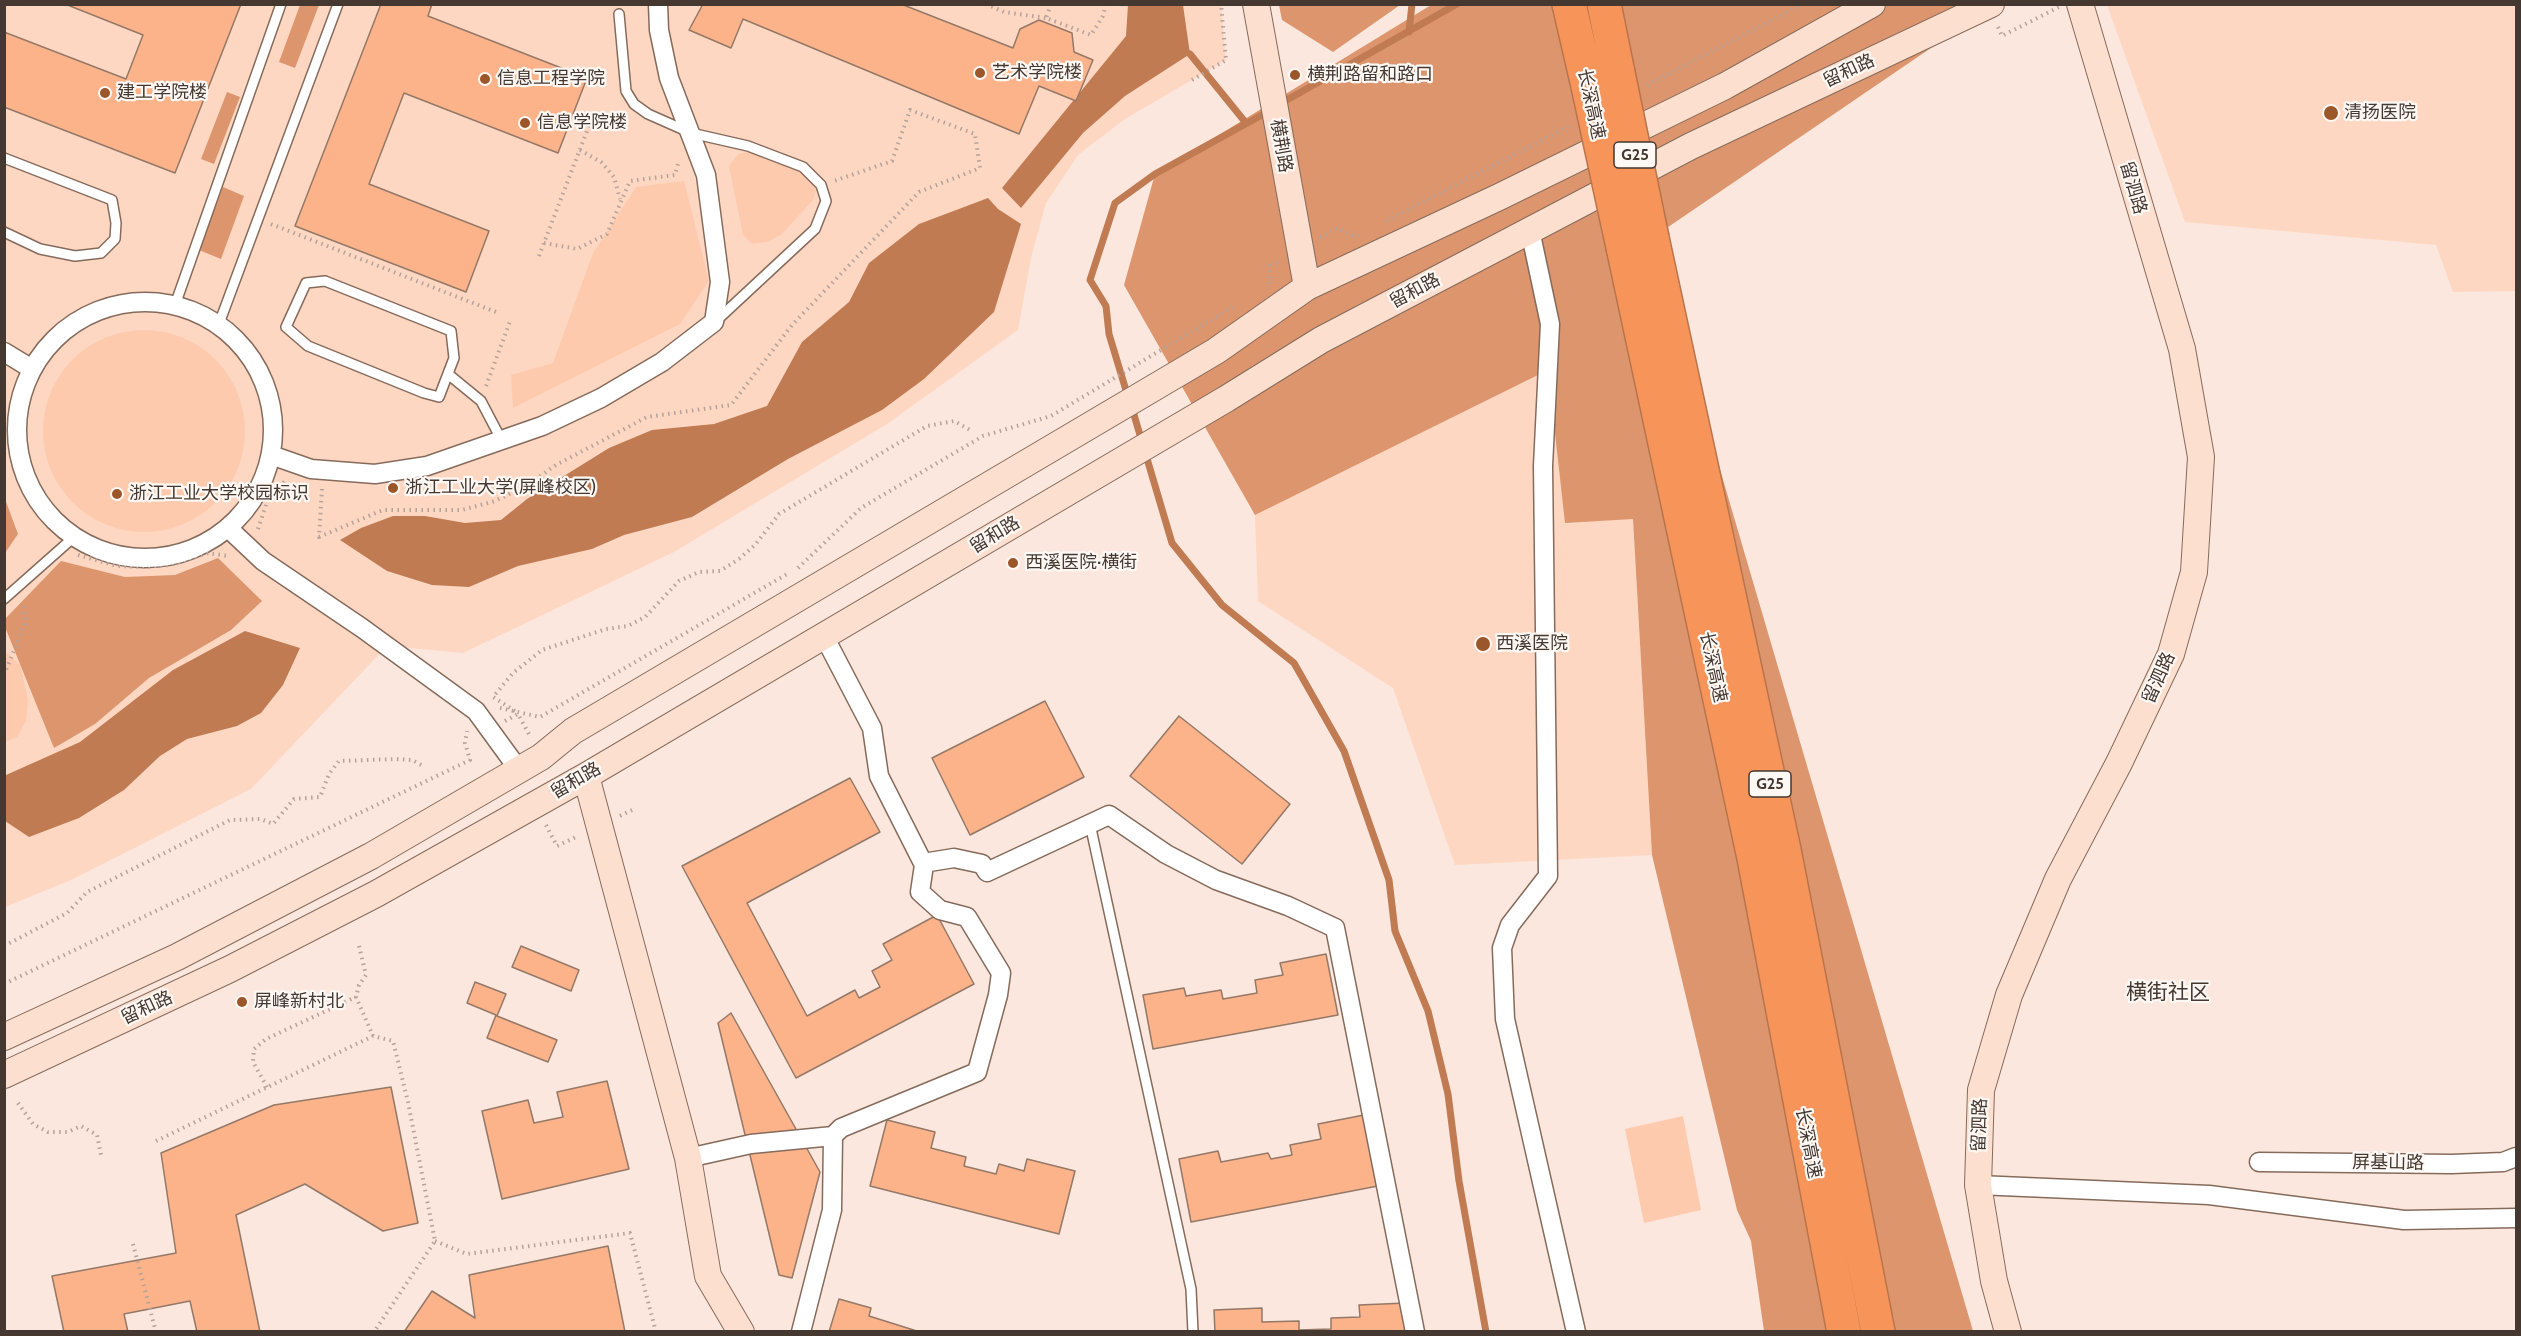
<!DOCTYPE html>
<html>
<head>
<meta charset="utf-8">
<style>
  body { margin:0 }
  #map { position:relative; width:2521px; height:1336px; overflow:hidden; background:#fbe7dd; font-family:Cabin,sans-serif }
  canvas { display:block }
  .frame { position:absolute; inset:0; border:6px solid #443831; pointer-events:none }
</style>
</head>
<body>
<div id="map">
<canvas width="2521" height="1336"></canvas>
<div class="frame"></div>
</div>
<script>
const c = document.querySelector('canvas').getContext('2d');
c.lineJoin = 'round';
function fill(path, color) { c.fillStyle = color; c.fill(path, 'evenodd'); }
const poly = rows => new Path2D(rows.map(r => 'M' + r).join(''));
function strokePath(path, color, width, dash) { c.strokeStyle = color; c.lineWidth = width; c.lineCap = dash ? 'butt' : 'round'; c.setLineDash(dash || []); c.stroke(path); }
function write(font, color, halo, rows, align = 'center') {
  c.font = font + ' Cabin,"Noto Sans SC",sans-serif'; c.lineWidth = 4.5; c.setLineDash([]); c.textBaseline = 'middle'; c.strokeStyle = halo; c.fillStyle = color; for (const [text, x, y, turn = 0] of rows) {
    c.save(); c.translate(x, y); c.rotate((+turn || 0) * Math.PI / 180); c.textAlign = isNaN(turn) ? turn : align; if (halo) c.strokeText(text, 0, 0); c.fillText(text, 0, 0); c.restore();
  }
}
fill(poly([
  [5,5,1221,5,1226,60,1125,119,1078,155,1046,203,1031,258,1018,330,887,424,674,552,463,653,387,646,251,789,71,880,5,907],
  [2107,5,2516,5,2516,291,2453,292,2436,245,2185,222],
  [1556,354,1633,519,1652,855,1455,865,1393,688,1258,601,1255,515]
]), '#fed7c2');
fill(poly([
  [754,151,801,168,814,183,816,192,813,200,781,235,767,242,752,244,743,235,729,166,738,154],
  [684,181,709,281,680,324,513,408,511,375,553,363,593,253,636,187],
  '43 431a101 101 0 1 1 202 0a101 101 0 1 1-202 0Z',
  [5,651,20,665,28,700,26,721,17,737,5,742],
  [1683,1116,1701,1210,1644,1223,1625,1129]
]), '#fecaad');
fill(poly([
  [300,5,319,5,295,68,279,62],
  [1279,5,1279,4,1400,5,1333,52,1282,20],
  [1431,5,1994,5,1652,238,1973,1331,1764,1331,1751,1241,1737,1210,1652,855,1633,519,1565,523,1548,370,1255,515,1124,285,1155,174],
  [227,92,240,97,214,164,201,159],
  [223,187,244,196,221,259,199,250],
  [5,499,18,534,5,553,4,553],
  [218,558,262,601,231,630,149,678,95,724,54,748,5,627,5,619,61,561,125,577,175,575]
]), '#dc956d');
fill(poly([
  [1128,5,1183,5,1190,54,1125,96,1083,133,1021,208,1002,188,1126,36],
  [988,198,998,209,1021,224,994,312,924,379,882,410,788,459,692,517,624,535,592,549,518,566,469,587,432,585,387,571,340,540,361,528,393,516,425,516,465,523,501,520,527,499,609,448,652,430,714,424,767,406,802,342,849,302,869,263,919,224],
  [245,631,300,648,283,685,261,713,237,726,187,739,160,756,124,790,79,818,29,837,5,821,6,775,80,742,173,670]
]), '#c07b53');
strokePath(poly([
  [1409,32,1412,4],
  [1190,54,1246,123],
  [1278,105,1457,4],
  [1128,397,1109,334,1106,306,1090,280,1115,203,1155,174,1269,111],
  [1132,408,1172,543,1222,605,1294,663,1344,751,1389,880,1395,931,1428,1011,1448,1094,1459,1181,1486,1332]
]), '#c07b53', 7);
const building = poly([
  [65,4,241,4,175,173,4,107,4,32,126,79,143,35,65,4],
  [381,4,432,4,428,16,587,78,558,153,404,93,369,184,489,231,466,292,295,226,381,4],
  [703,4,901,4,1013,48,1020,29,1039,20,1072,33,1074,52,1093,60,1076,101,1039,86,1019,134,743,19,731,48,689,30,703,4],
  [1045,701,1084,777,970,835,932,758,1045,701],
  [1179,716,1290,804,1242,864,1130,776,1179,716],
  [850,778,880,832,747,903,807,1016,855,990,859,998,880,987,872,971,892,960,883,944,937,915,974,984,796,1078,682,866,850,778],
  [521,946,579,970,571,991,512,967,521,946],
  [1326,954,1338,1015,1153,1049,1143,995,1184,988,1186,996,1221,990,1223,999,1257,993,1255,980,1283,975,1280,963,1326,954],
  [475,982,506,994,497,1016,557,1040,548,1062,487,1038,496,1015,467,1003,475,982],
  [731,1013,820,1172,792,1278,779,1275,718,1023,731,1013],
  [607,1081,629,1169,502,1199,482,1111,528,1100,534,1123,563,1117,557,1092,607,1081],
  [391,1087,418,1223,383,1231,305,1184,236,1215,260,1332,197,1332,190,1301,124,1314,128,1332,64,1332,52,1276,176,1253,161,1153,274,1105,391,1087],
  [1369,1114,1383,1185,1191,1222,1179,1159,1218,1151,1221,1162,1268,1153,1271,1159,1292,1155,1290,1145,1321,1139,1318,1124,1369,1114],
  [887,1120,935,1132,931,1148,966,1157,964,1166,996,1174,999,1164,1024,1171,1027,1159,1075,1171,1059,1234,870,1186,887,1120],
  [608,1246,625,1332,404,1332,432,1291,475,1318,469,1275,608,1246],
  [839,1299,871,1308,869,1316,920,1332,829,1332,839,1299],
  [1407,1303,1408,1332,1215,1332,1214,1310,1262,1308,1262,1322,1299,1321,1299,1330,1331,1329,1331,1318,1360,1317,1359,1305,1407,1303]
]);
fill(building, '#fcb389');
strokePath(building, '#947868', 1.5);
const lane = poly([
  [619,14,626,91,634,104,648,114,691,133,748,146,803,167,821,185,826,201,815,229,716,321],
  [4,158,112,200,116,223,115,239,101,253,75,256,40,249,4,232],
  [325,281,451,331,454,358,439,397,424,393,308,346,286,327,306,283,325,281],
  [175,305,281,4],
  [220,321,338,4],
  [448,374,481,401,502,441],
  [4,599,74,537],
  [1090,824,1191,1289,1193,1332]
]);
const street = poly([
  [1530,230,1550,324,1543,466,1548,876,1510,925,1502,948,1505,1019,1576,1332],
  '17 430a128 128 0 1 1 256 0a128 128 0 1 1-256 0Z',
  [4,352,32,369],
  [271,455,311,469,375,474,427,466,542,426,601,398,662,362,714,322,720,282,706,175,669,78,659,30,658,4],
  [228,528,263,561,362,628,476,711,519,770],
  [923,863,954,858,982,864,987,872,1109,815,1166,854,1216,880,1288,906,1335,928,1415,1332],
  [688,1158,751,1144,833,1136,841,1128,977,1072,998,995,1001,973,967,917,940,910,920,892,924,865,879,776,872,728,824,636],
  [2259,1162,2452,1164,2503,1162,2516,1157],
  [1978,1185,2209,1195,2404,1220,2516,1218],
  [801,1332,832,1210,833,1136]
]);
const secondary = poly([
  [1256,4,1307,287],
  [586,776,688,1158,708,1276,741,1332],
  [4,1037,177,957,371,856,541,757,573,731,1216,351,1307,287,1499,197,1725,86,1872,4],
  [4,1075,230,969,376,894,586,776,1226,399,1321,340,1691,146,1991,4],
  [2008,1332,1994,1281,1978,1185,1981,1090,2009,995,2058,879,2119,763,2171,654,2194,572,2201,457,2182,349,2080,4]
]);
const highway = poly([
  [1569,4,1588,86],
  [1604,4,1618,73],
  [1652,238,1784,850,1878,1332],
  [1623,247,1754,858,1844,1332]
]);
strokePath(lane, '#866b5c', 12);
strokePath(street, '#866b5c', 21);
strokePath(secondary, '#866b5c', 28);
strokePath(highway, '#b8744c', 36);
strokePath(poly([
  [986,4,1004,12,1046,18],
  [1051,4,1046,18,1091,35,1103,16,1106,4],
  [1998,27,2002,36,2059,7],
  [1192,80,1226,60,1221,4],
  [1647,85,1803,4],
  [580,150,601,162,614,177,620,199],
  [1386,221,1571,125],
  [271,224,496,312],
  [1320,238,1337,228,1355,237,1358,236],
  [544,243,577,249,607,234,630,181,675,175,679,160],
  [539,256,592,118],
  [1269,284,1270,266,1279,261],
  [486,386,511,319],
  [322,489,319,537,383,510,462,510,495,501,529,484,556,465,647,417,731,405,792,325,919,192,980,168,975,134,910,110,892,161,834,181],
  [258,529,268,499,286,480],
  [78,555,117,566,141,567,170,565,208,553,228,556],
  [798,568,861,508,983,436,1051,416,1236,305],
  [4,675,26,621,23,604],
  [500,708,540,717,789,573],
  [515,711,493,697,513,673,542,650,606,629,628,626,645,617,679,581,699,572,720,571,739,559,755,545,779,514,927,426,954,421,972,431],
  [505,721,518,714,530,736],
  [620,816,634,809],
  [546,825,557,846,578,836],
  [4,946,67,913,87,892,230,820,261,819,273,824,294,799,320,797,329,774,339,761,396,759,412,760,425,767],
  [359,946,366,975,359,985,356,997,373,1036],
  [4,984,470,760,465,743,467,731],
  [267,1087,253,1062,254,1049,266,1039,356,997],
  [18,1103,33,1124,48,1132,68,1132,81,1126,97,1135,101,1155],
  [156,1141,373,1036,393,1041,408,1102,435,1241,374,1332],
  [435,1241,467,1254,630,1233,656,1332],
  [133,1244,156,1332]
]), '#b4a39b', 4, [1.5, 4.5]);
strokePath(lane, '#fff', 9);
strokePath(street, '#fff', 18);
strokePath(secondary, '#fcdfce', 26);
strokePath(highway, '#f6945a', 33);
const highwayBridge = poly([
  [1618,73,1652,238],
  [1588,86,1623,247]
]);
strokePath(highwayBridge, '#b8744c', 36, []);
strokePath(highwayBridge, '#f6945a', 33);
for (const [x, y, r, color] of [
  [980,73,6,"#9b562a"],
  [1295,75,6,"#9b562a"],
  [485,79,6,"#9b562a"],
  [105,93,6,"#9b562a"],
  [2331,113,8,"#9b562a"],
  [525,123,6,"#9b562a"],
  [393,488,6,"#9b562a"],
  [117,494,6,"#9b562a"],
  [1013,563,6,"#9b562a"],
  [1483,644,8,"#9b562a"],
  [242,1002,6,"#9b562a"]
]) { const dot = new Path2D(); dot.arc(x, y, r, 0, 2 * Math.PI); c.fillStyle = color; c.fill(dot); strokePath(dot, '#fef8f4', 2); }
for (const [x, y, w] of [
  [1635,155,42],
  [1770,784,42]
]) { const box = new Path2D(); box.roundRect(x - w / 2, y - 13, w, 26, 4.5); c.fillStyle = '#fef8f4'; c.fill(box); strokePath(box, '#443831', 1.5); }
write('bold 16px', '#443831', null, [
  ["G25",1635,155],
  ["G25",1770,784]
]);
write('18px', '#443831', '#fef8f4', [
  ["留和路",1849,71,-25],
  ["长深高速",1591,104,78],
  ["横荆路",1281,146,80],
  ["留泗路",2133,188,74],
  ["留和路",1415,291,-28],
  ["留和路",995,535,-31],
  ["长深高速",1713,667,78],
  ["留泗路",2159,678,-66],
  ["留和路",576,781,-30],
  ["留和路",147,1008,-25],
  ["留泗路",1980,1125,-88],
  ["长深高速",1808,1143,79],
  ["屏基山路",2388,1163,1]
]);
write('18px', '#443831', '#fef8f4', [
  ["艺术学院楼",992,73],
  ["横荆路留和路口",1307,75],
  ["信息工程学院",497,79],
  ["建工学院楼",117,93],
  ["清扬医院",2344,113],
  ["信息学院楼",537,123],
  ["浙江工业大学(屏峰校区)",405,488],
  ["浙江工业大学校园标识",129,494],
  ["西溪医院·横街",1025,563],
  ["西溪医院",1496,644],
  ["屏峰新村北",254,1002]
], 'left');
write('21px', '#443831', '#fef8f4', [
  ["横街社区",2168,993]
]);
</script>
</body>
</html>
